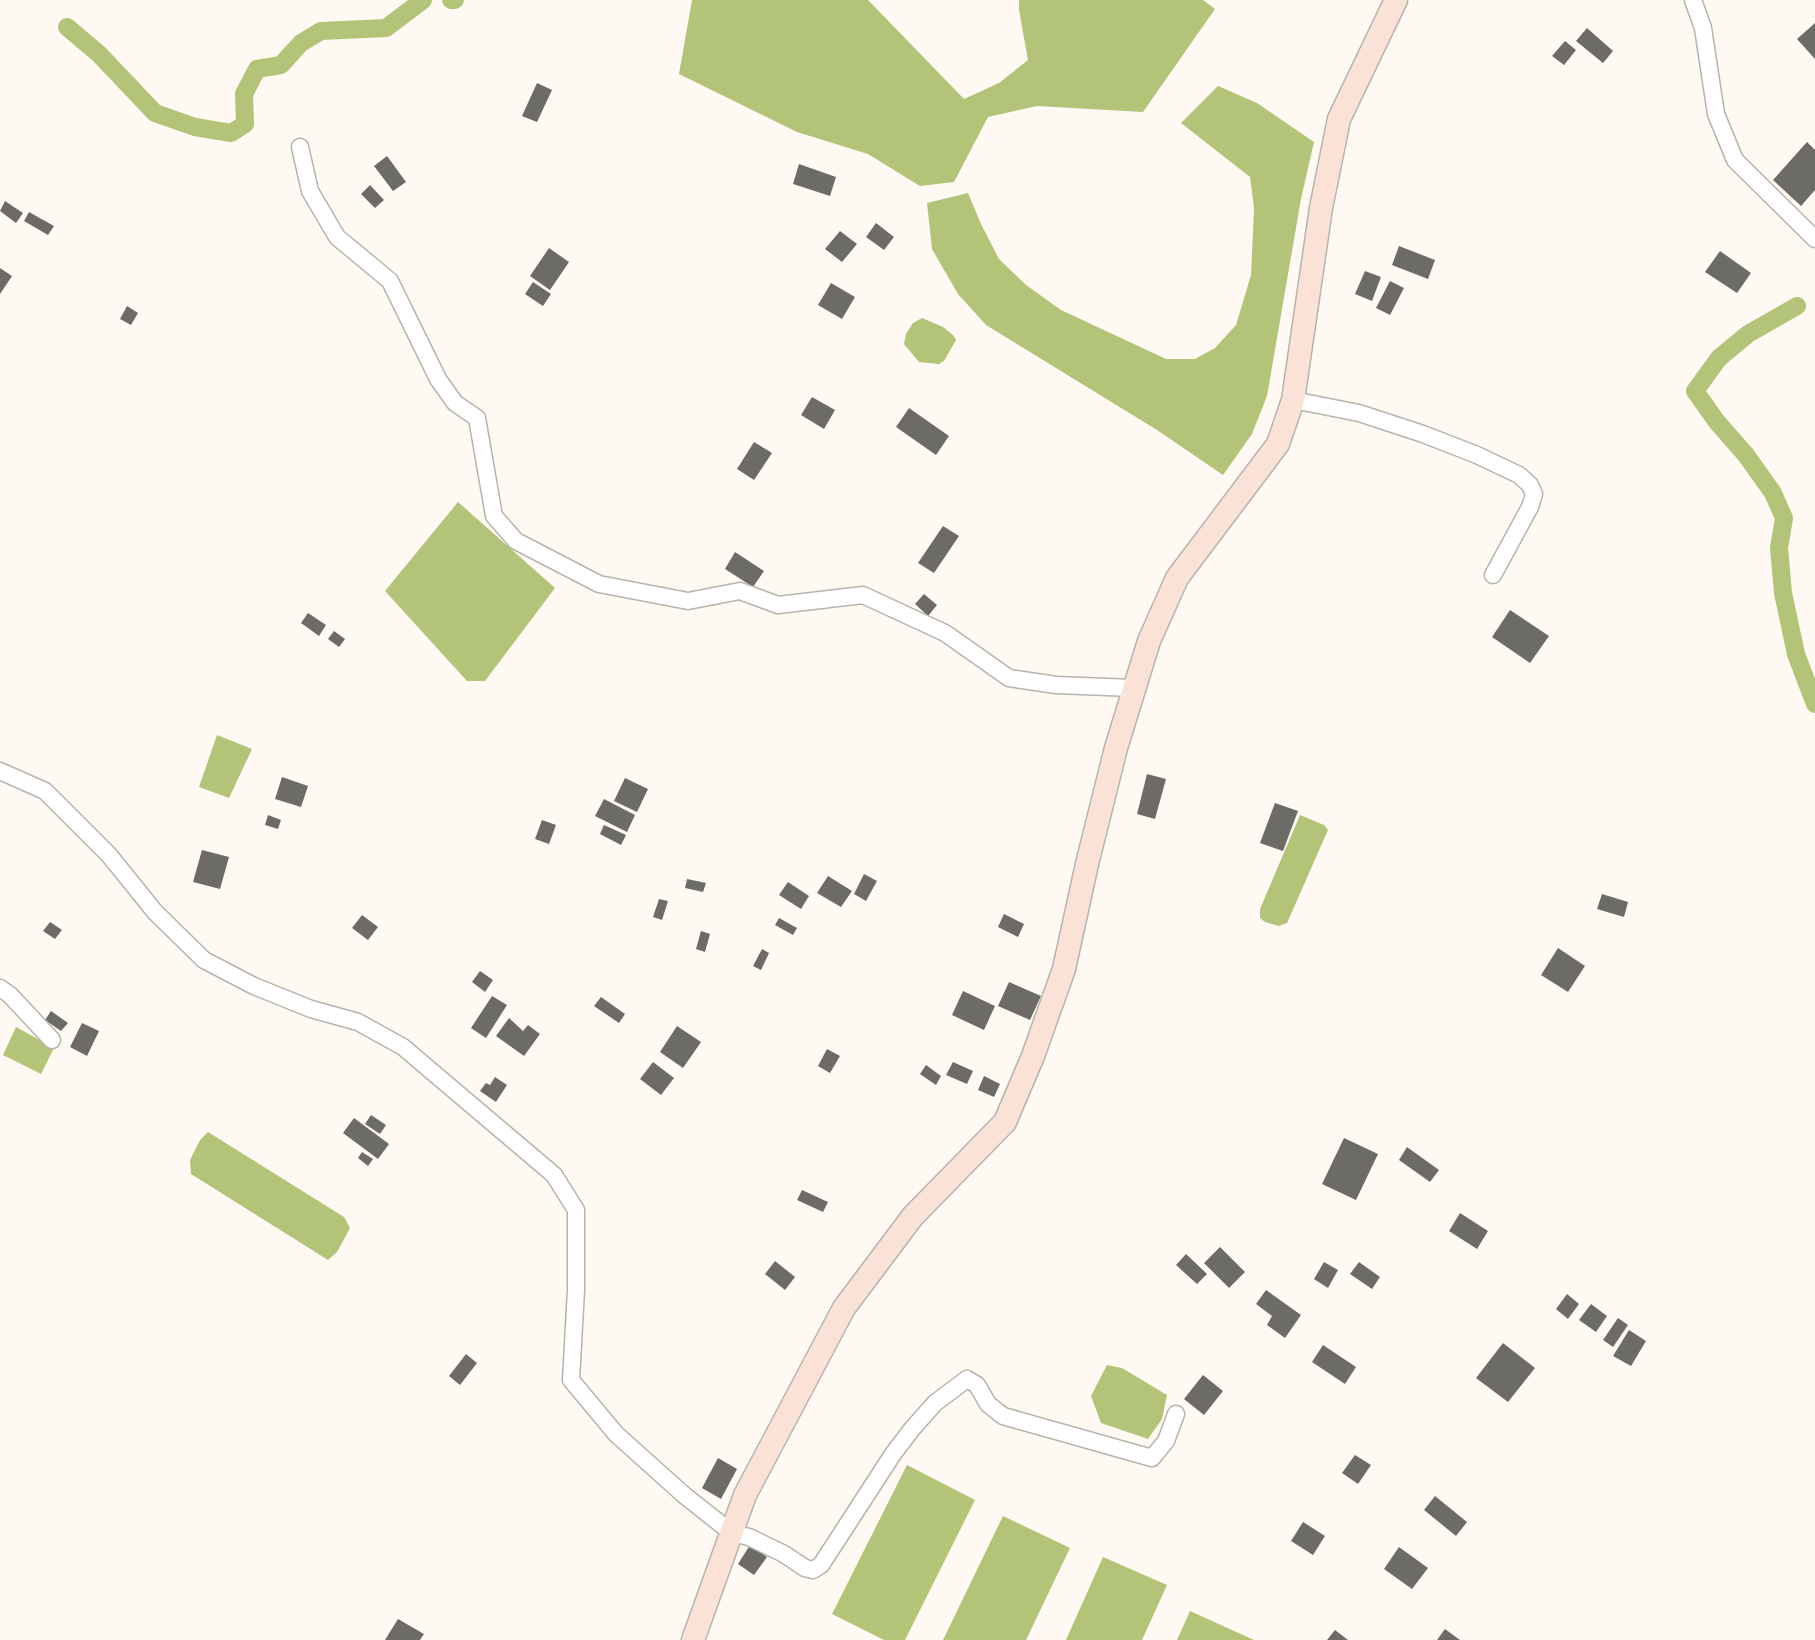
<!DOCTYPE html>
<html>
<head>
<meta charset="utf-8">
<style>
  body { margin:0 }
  canvas { display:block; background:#fff9f3 }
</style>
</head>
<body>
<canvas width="1815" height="1640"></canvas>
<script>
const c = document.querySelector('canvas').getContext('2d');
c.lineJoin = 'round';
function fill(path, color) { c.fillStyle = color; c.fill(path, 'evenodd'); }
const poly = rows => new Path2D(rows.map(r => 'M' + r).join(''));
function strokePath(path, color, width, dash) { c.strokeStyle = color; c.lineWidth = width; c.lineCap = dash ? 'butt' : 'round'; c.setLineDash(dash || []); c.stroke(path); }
fill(poly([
  [692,0,868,0,964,99,999,83,1028,60,1019,10,1019,0,1203,0,1215,9,1143,112,1037,106,988,117,954,182,920,186,868,154,797,132,679,74],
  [1218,86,1257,103,1314,142,1301,199,1267,396,1252,434,1223,475,1157,430,986,325,958,294,932,249,927,203,968,193,981,224,999,259,1026,285,1061,310,1166,359,1195,359,1215,348,1236,325,1251,275,1254,208,1250,177,1181,123],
  [922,318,943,327,953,335,956,340,944,361,939,364,919,362,904,344,906,334,913,323],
  [458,502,555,588,485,681,467,681,385,591],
  [217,735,252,749,229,798,199,787],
  [1300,815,1324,825,1328,830,1287,923,1279,926,1265,922,1260,918,1260,909],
  [16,1027,54,1048,41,1074,3,1055],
  [208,1132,344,1217,350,1228,337,1252,328,1260,191,1174,190,1160,200,1140],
  [1107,1365,1122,1368,1167,1395,1162,1419,1148,1439,1101,1423,1091,1396],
  [907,1465,975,1500,905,1640,884,1640,832,1614],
  [1003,1516,1070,1548,1026,1640,943,1640],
  [1103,1557,1167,1585,1142,1640,1066,1640],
  [1190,1611,1254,1640,1177,1640]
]), '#b3c377');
strokePath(poly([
  [451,0,455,0],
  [67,27,99,54,155,113,195,127,231,133,245,124,244,94,257,69,281,65,301,43,321,31,386,28,423,0],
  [1797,306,1748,334,1719,358,1695,391,1717,422,1746,455,1773,493,1784,518,1779,548,1783,593,1796,654,1815,704]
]), '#b3c377', 18);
fill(poly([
  [1815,23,1815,59,1797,39],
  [1587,28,1613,51,1603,63,1576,41],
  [1565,41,1576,50,1564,65,1552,56],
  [537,83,552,90,537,122,522,116],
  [1807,142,1815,150,1815,190,1801,206,1773,180],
  [387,156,406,182,393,191,374,166],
  [799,164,836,177,830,196,793,184],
  [370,185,384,200,375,208,361,194],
  [5,201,23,213,16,223,0,211],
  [29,212,54,226,48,235,24,221],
  [876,223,894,237,884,250,866,237],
  [840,231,857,244,842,262,825,249],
  [1399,246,1435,260,1428,279,1392,265],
  [549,248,569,262,550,290,530,276],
  [1720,251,1751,273,1737,293,1705,272],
  [0,268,12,276,0,294],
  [1365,271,1381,277,1372,301,1355,294],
  [1390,281,1404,288,1390,315,1376,308],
  [533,282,551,294,543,306,525,294],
  [831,283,855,297,842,319,818,305],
  [127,306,138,313,131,325,120,319],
  [812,397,835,410,824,429,801,415],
  [909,408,949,436,936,455,896,427],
  [754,442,772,453,754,480,737,469],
  [943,526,959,536,934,573,918,563],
  [735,552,764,571,753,587,725,569],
  [924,594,937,605,928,616,915,604],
  [1510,610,1549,636,1530,663,1492,637],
  [308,613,326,625,319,636,301,623],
  [334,631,345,639,339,647,328,639],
  [1147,774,1166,779,1155,819,1137,814],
  [282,777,308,786,301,807,275,799],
  [625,778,648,789,637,812,614,801],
  [604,799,635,815,627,832,595,816],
  [1275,803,1298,811,1283,851,1260,843],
  [268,815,281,820,278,829,265,825],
  [542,820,556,825,549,844,535,839],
  [604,825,626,835,621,845,600,834],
  [202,850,229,857,220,889,193,882],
  [864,874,877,881,866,901,854,894],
  [828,876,852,891,841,907,817,893],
  [687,879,706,883,703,892,685,888],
  [788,882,809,896,801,909,779,895],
  [1602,894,1628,902,1624,917,1597,909],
  [659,899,668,901,662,920,653,917],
  [1004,914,1024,924,1018,937,998,927],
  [362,915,378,927,368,940,352,928],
  [779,918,797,928,793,935,775,925],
  [50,922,62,930,55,939,43,931],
  [701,931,710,934,705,952,696,949],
  [1558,948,1585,966,1568,992,1541,975],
  [762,949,769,953,761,970,753,966],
  [480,971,493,980,485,992,472,982],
  [1009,982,1041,996,1030,1020,998,1006],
  [963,991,995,1006,984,1030,952,1015],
  [492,996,507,1005,486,1038,471,1028],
  [601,997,625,1014,619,1023,594,1006],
  [51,1011,68,1023,61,1031,45,1020],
  [509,1018,523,1031,528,1025,540,1034,524,1056,496,1036],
  [82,1023,99,1031,87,1056,70,1047],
  [677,1026,701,1042,683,1068,660,1052],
  [827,1049,840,1056,830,1073,818,1066],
  [653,1062,674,1078,661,1095,640,1079],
  [953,1062,973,1071,967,1084,946,1075],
  [926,1065,941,1076,936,1085,920,1074],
  [984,1076,1000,1084,994,1097,978,1090],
  [495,1077,507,1085,496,1102,480,1091,486,1083,490,1085],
  [371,1115,386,1125,380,1134,365,1124],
  [354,1118,389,1144,378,1159,343,1133],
  [1344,1138,1378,1154,1356,1200,1322,1184],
  [1407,1147,1439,1170,1430,1182,1399,1160],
  [362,1152,373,1159,368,1166,358,1158],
  [802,1190,828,1202,823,1212,797,1200],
  [1460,1213,1488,1231,1477,1249,1449,1231],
  [1220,1247,1245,1272,1229,1288,1204,1263],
  [1186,1254,1207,1274,1197,1284,1176,1265],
  [775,1261,795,1277,785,1290,765,1274],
  [1324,1262,1338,1270,1328,1288,1314,1279],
  [1359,1262,1380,1277,1372,1289,1350,1274],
  [1266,1290,1301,1315,1285,1338,1267,1325,1272,1316,1256,1304],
  [1567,1294,1579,1304,1568,1319,1556,1309],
  [1591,1304,1607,1316,1596,1332,1579,1320],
  [1618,1318,1628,1325,1613,1347,1603,1340],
  [1629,1330,1646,1341,1631,1366,1613,1356],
  [1503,1343,1535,1368,1508,1402,1476,1378],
  [1323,1345,1356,1367,1345,1384,1312,1362],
  [466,1354,477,1363,460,1385,449,1376],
  [1203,1375,1223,1391,1204,1415,1184,1399],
  [1355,1455,1371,1465,1358,1484,1342,1473],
  [718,1458,737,1469,721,1499,702,1488],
  [1435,1496,1467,1522,1456,1536,1424,1510],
  [1303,1522,1325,1536,1313,1555,1291,1541],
  [750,1545,767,1557,754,1575,738,1564],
  [1399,1547,1428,1568,1412,1589,1384,1569],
  [398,1619,424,1634,420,1640,385,1640],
  [1445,1629,1460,1640,1437,1640],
  [1335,1630,1348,1640,1327,1640]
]), '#6d6b65');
const street = poly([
  [1693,0,1703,28,1716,114,1735,160,1815,239],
  [300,147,310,191,337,237,390,281,438,379,455,403,477,418,494,516,516,541,599,584,688,601,740,591,778,605,863,595,945,633,1009,678,1056,685,1133,688],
  [1293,400,1359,413,1423,434,1477,455,1519,475,1530,485,1534,494,1530,507,1493,575],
  [0,771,45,791,109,855,155,912,204,960,254,986,311,1009,358,1022,403,1047,554,1175,576,1210,576,1290,571,1380,616,1434,684,1495,732,1533,749,1537,784,1554,805,1568,813,1570,821,1565,893,1454,912,1429,935,1403,967,1379,977,1385,988,1404,1003,1416,1152,1458,1166,1441,1176,1414],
  [0,988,10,995,52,1040]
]);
const secondary = poly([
  [693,1640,745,1495,844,1308,913,1216,1005,1122,1033,1056,1064,969,1087,864,1116,748,1149,641,1177,578,1278,444,1293,400,1321,208,1339,119,1396,0]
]);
strokePath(street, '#b8b3ad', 19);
strokePath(secondary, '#b8b3ad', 25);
strokePath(street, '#fff', 16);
strokePath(secondary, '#fbe2d6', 22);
</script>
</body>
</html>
